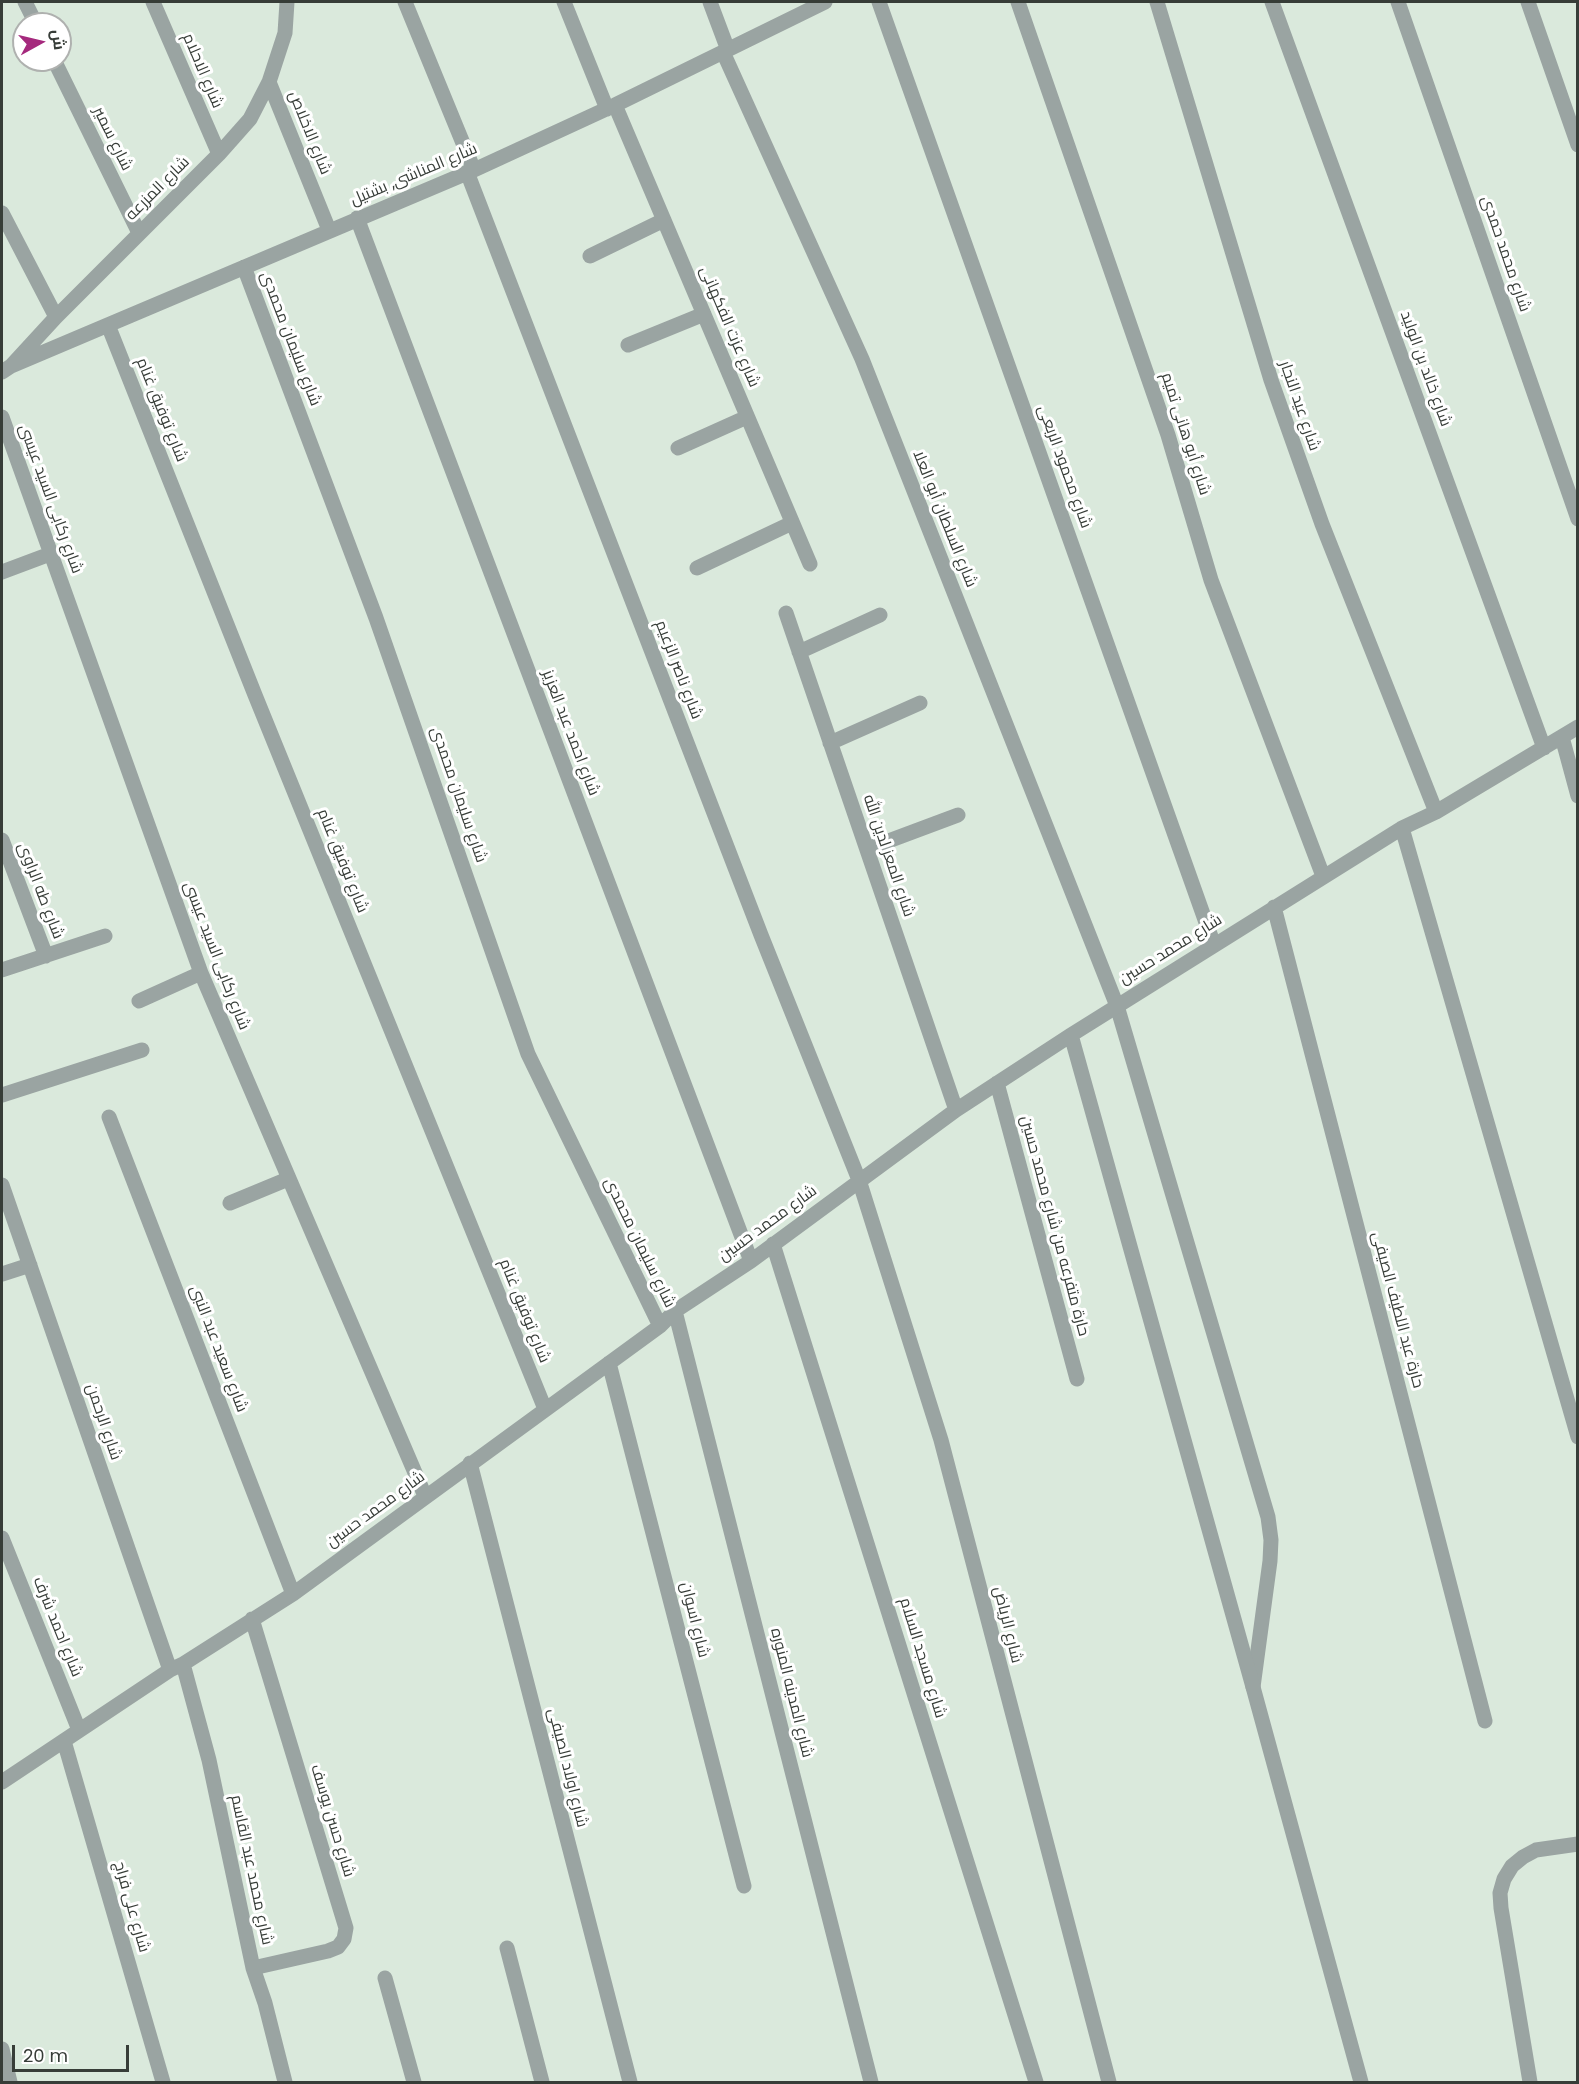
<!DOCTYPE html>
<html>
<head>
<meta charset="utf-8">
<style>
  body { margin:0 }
  #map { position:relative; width:1579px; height:2084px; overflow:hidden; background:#dae9dc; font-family:Poppins,Cairo,sans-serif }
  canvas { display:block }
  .frame { position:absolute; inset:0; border:3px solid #373d38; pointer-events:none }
  .north { position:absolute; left:12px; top:12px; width:60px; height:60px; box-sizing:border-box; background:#fff; border:2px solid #afb1af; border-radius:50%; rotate:82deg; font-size:16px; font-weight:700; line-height:24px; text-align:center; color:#373d38 }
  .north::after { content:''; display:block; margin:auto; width:21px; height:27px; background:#a5297d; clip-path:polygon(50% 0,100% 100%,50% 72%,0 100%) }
  .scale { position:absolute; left:12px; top:2045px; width:117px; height:27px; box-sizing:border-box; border:3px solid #373d38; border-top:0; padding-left:8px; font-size:18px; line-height:21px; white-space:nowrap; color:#373d38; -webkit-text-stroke:4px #fff; paint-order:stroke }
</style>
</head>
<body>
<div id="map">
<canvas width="1579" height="2084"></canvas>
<div class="frame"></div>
<div class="north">ش</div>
<div class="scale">20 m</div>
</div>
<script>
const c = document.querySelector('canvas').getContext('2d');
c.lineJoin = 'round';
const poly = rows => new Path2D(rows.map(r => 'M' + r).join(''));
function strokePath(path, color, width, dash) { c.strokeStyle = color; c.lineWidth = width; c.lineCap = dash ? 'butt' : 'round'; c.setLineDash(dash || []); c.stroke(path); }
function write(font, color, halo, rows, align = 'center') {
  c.font = font + ' Poppins,Cairo,sans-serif'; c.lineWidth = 6; c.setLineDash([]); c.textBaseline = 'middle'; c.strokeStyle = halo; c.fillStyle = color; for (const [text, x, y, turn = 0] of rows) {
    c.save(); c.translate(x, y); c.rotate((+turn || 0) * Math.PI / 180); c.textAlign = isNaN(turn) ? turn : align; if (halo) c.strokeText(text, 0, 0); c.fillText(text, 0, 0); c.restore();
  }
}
strokePath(poly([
  [1117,1006,1268,1517,1271,1540,1270,1561,1253,1687],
  [1530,2082,1501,1908,1500,1893,1504,1879,1512,1866,1523,1857,1536,1850,1578,1844]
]), '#9aa4a2', 15);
strokePath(poly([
  [25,2,36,24],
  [153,2,219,154],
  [405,2,474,170],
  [564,2,607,109],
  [710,2,728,50],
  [879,2,1214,945],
  [1018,2,1168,435,1211,580,1323,876],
  [1157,2,1271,380,1322,524,1436,812],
  [1272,2,1544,748],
  [1398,2,1578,519],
  [1528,2,1578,145],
  [723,52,862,359,1117,1006],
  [54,60,139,233],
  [269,82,329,230],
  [615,105,810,564],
  [467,172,761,935,859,1180,941,1440,1109,2082],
  [2,213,56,317],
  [357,218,751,1261],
  [590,256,664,220],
  [244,267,376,618,528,1054,660,1326],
  [108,325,255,695,545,1409],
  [628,345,704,314],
  [11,366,474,170,615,105,825,2],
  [2,372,11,366,56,317,219,154,250,119,269,82,285,33,287,2],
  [2,417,201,973,425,1496],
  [678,448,747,417],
  [697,568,792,523],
  [2,572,50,554],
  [786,613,956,1110],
  [799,652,880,615],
  [1562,737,1578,796],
  [830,743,920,703],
  [1402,828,1578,1437],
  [2,840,46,956],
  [867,849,958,815],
  [1274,907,1485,1721],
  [2,970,105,936],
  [139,1001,201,973],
  [1071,1035,1253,1687,1361,2082],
  [997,1083,1077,1379],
  [2,1095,142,1050],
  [109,1117,293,1594],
  [2,1185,170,1670],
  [230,1203,288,1179],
  [773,1244,1036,2082],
  [2,1274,30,1265],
  [675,1311,871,2082],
  [609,1363,744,1886],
  [470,1463,630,2082],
  [2,1538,79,1730],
  [252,1619,346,1928,344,1939,338,1947,328,1951,253,1968],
  [183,1664,209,1760,253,1968,265,2003,285,2082],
  [64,1741,163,2082],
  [2,1782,170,1670,183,1664,293,1594,660,1326,675,1311,751,1261,956,1110,1071,1035,1402,828,1436,812,1578,727],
  [507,1948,542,2082],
  [385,1978,414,2082],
  [2,2049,10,2082]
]), '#9aa4a2', 15);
write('16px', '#373d38', '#fff', [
  ["شارع الاحلام",202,71,67],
  ["شارع الاخلاص",309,133,68],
  ["شارع سمير",112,139,64],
  ["شارع المناشى, بشتيل",414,175,-23],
  ["شارع المزرعه",158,189,-45],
  ["شارع محمد حمدى",1505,254,71],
  ["شارع عزت الفكهانى",729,327,67],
  ["شارع سليمان محمدى",290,339,69],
  ["شارع خالد بن الوليد",1425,369,70],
  ["شارع عيد النجار",1299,406,71],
  ["شارع توفيق غنام",161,410,68],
  ["شارع أبو هانى تميم",1185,434,72],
  ["شارع محمود الربعى",1064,467,70],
  ["شارع ركابى السيد عيسى",50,499,70],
  ["شارع السلطان أبو العلا",944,519,68],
  ["شارع ناصر الزعيم",678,670,69],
  ["شارع احمد عبد العزيز",570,733,69],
  ["شارع سليمان محمدى",458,795,71],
  ["شارع المعز لدين الله",888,856,71],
  ["شارع توفيق غنام",342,861,68],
  ["شارع طه الراوى",40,891,69],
  ["شارع محمد حسين",1171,950,-32],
  ["شارع ركابى السيد عيسى",216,956,69],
  ["شارع محمد حسين",768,1224,-36],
  ["حارة متفرعه من شارع محمد حسين",1054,1226,75],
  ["شارع سليمان محمدى",639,1243,64],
  ["حارة عبد اللطيف الصيفى",1397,1310,75],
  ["شارع توفيق غنام",524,1311,68],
  ["شارع سعيد عبد النبى",218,1349,69],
  ["شارع الرحمن",103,1422,71],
  ["شارع محمد حسين",376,1510,-36],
  ["شارع اسوان",694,1620,76],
  ["شارع الرياض",1007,1625,76],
  ["شارع احمد شرف",57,1627,68],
  ["شارع مسجد السلام",922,1658,73],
  ["شارع المدينه المنوره",791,1693,76],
  ["شارع اولاد الصيفى",567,1768,76],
  ["شارع حسن يوسف",332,1821,73],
  ["شارع محمد عبد القاسم",251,1870,78],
  ["شارع على فراج",131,1907,74]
]);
</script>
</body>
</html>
